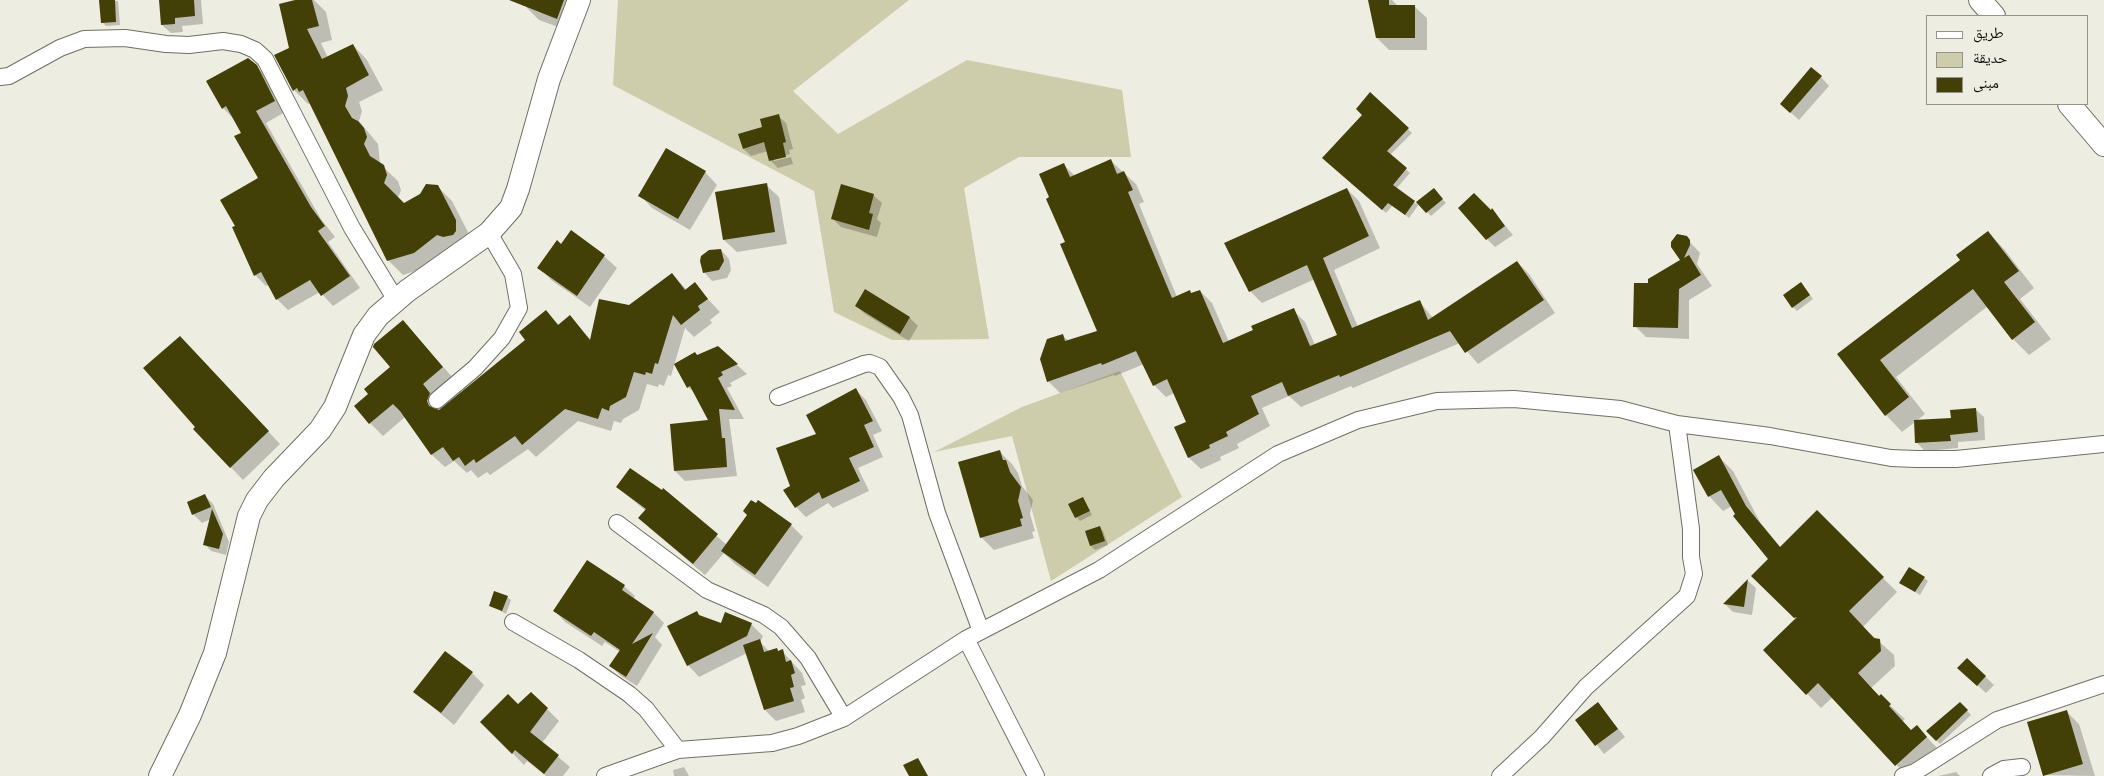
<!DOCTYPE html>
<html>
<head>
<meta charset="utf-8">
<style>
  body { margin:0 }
  #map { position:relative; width:2104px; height:776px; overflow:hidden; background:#edede1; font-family:"Libre Baskerville","Noto Naskh Arabic",serif }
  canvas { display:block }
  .legend { position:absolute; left:1926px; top:15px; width:162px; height:90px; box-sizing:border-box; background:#edede1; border:1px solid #94948b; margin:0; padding:6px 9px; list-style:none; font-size:15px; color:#0f0f0b }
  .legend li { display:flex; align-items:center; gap:10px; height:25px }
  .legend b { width:25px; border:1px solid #94948b }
</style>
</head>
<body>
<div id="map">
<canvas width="2104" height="776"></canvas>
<ul class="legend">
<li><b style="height:6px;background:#fff"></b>طريق</li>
<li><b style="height:14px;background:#cdccab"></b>حديقة</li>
<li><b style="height:14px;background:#423f07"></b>مبنى</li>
</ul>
</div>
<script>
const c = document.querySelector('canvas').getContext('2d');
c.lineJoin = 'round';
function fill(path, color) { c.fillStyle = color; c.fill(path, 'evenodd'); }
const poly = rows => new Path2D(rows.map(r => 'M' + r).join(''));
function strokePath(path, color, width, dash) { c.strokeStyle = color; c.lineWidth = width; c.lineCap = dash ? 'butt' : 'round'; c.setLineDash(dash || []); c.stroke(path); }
fill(poly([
  [618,0,909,0,793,91,838,134,967,60,1122,90,1131,157,1019,157,964,188,989,339,892,340,834,312,814,191,613,85],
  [1120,371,1182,497,1051,581,1012,436,934,452,1022,407]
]), '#cdccab');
fill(poly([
  [100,0,118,1,120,25,106,26,102,22],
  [160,0,201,0,203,24,182,26,183,32,171,33,162,25],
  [301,0,314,0,326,12,332,40,321,43,328,58,353,45,367,60,383,90,359,102,362,111,359,121,378,144,380,164,398,181,401,190,398,198,404,204,437,186,452,201,470,236,428,267,403,275,388,260,311,103,308,104,294,90,291,49],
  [529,0,581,0,569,31,539,20,526,7],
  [1369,0,1392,0,1398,6,1414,6,1427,18,1427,50,1389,50,1377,38],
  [256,66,268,78,285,112,266,123,321,219,335,237,328,242,360,288,333,306,320,292,288,310,277,299,269,284,266,286,255,275,236,227,260,178,243,133,234,119,223,108],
  [1821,77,1829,86,1799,120,1781,104],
  [1370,94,1412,133,1390,155,1410,173,1396,189,1416,204,1433,189,1446,203,1431,216,1419,204,1409,218,1393,205,1386,213,1327,162,1364,115],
  [778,116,786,123,793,149,789,150,790,154,774,159,774,161,791,157,793,164,778,168,770,160,768,151,751,156,744,149,763,127],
  [1111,161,1136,184,1144,202,1139,204,1177,297,1200,291,1212,303,1229,342,1293,310,1305,322,1315,345,1338,335,1315,279,1262,303,1250,291,1226,244,1347,189,1359,201,1380,248,1334,270,1358,327,1419,301,1433,318,1517,262,1529,274,1555,313,1478,364,1460,343,1353,388,1351,386,1301,407,1289,396,1262,408,1270,426,1237,444,1239,448,1220,457,1221,460,1201,469,1189,458,1176,428,1188,422,1174,393,1166,397,1154,385,1144,364,1115,376,1114,375,1060,393,1048,381,1062,335,1069,341,1098,331,1066,243,1064,165,1075,176],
  [705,172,717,185,690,230,652,208,640,195],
  [766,185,779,197,787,244,737,252,724,240],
  [873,195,882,203,877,219,881,223,877,237,841,227,833,219],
  [1492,210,1513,235,1495,247,1487,239],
  [1988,232,2004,249,2034,288,2020,299,2051,339,2029,355,2013,339,1988,306,1896,377,1925,414,1916,421,1952,419,1975,409,1984,417,1985,440,1958,442,1958,448,1925,451,1916,442,1915,422,1902,432,1886,415,1839,354,1962,261],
  [1689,241,1700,253,1697,264,1712,286,1689,300,1689,339,1646,337,1635,326,1650,284,1682,261],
  [562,245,604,256,617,268,590,307,551,280,539,267],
  [721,250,729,259,731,270,727,278,712,281,704,272],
  [672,274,687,290,694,284,720,312,710,320,712,323,694,337,685,328,671,376,668,375,664,386,659,384,658,387,647,384,639,410,623,419,621,423,614,421,611,431,578,421,536,457,528,449,490,475,487,472,478,478,471,470,467,473,454,461,445,467,432,455,405,417,383,436,370,423,370,394,392,367,403,322,455,380,434,397,443,408,527,340,546,311,559,325,569,317,591,340,629,307],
  [1805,288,1813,299,1797,311,1793,307],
  [866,291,910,318,918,326,909,341,865,314,856,306],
  [718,348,747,374,730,383,732,386,727,388,744,419,729,419,737,476,685,481,675,471,710,421,696,394,688,387,697,356],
  [192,350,280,444,243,480,194,429,197,427],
  [856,390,866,400,882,431,873,435,883,457,858,468,869,491,833,508,828,503,806,517,796,507,791,487,818,435],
  [999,451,1012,464,1018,473,1022,486,1033,500,1030,514,1035,531,1032,532,1034,538,994,550,981,537],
  [1718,456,1733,471,1760,522,1781,548,1817,512,1897,592,1863,627,1894,655,1895,666,1871,688,1905,719,1902,722,1912,732,1917,727,1941,752,1907,776,1833,697,1821,708,1764,650,1797,619,1753,576,1770,559,1732,506,1723,511,1709,496],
  [617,487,662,492,663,490,727,545,748,515,791,525,803,537,768,587,735,564,724,553,705,575,651,529,640,518,646,511],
  [205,496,213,504,229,542,226,555,211,551,205,544,211,519,202,523,193,514],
  [1083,499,1092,515,1080,521,1076,517],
  [1099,527,1103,531,1108,545,1095,550,1091,546,1087,531],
  [1924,578,1928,581,1920,595,1901,583],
  [1748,581,1756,588,1752,615,1733,612,1725,604],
  [624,586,635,596,633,599,654,613,664,623,655,637,662,645,637,686,621,676,611,666,620,652,605,642,602,646,565,622,555,611],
  [507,597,511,600,506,614,490,605],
  [701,617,721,624,751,624,763,636,760,642,770,652,782,651,802,673,806,685,801,686,805,698,801,700,805,712,776,721,765,710,747,653,699,677,688,665],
  [1967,659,1994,685,1986,693,1967,676],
  [472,673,484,685,454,725,415,692],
  [531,693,559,721,542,743,570,767,563,776,546,776,527,761,524,765,482,722,518,706],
  [1960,703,1971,715,1940,744,1928,731],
  [1598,704,1625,737,1604,754,1577,720],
  [2067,712,2079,724,2095,776,2044,775],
  [684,767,689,776,674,776,673,770],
  [1956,772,1960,776,1938,776]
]), '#0003');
fill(poly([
  [99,0,115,0,116,22,101,23],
  [159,0,194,0,195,16,175,18,175,24,161,25],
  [295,0,312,0,319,26,307,29,322,59,353,44,369,75,346,88,348,96,345,106,352,118,358,121,364,128,367,137,364,144,370,156,384,165,387,175,384,183,404,203,420,194,426,184,438,185,456,220,456,231,453,235,443,237,437,235,414,253,387,261,303,90,299,92,297,88,293,91,274,55,289,48,279,4],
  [509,0,564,0,557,19],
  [1368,0,1389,0,1389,5,1415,5,1415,38,1376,38],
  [248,58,257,65,275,101,256,111,311,207,325,226,318,231,350,276,321,296,310,280,276,300,261,272,254,276,232,227,235,226,220,200,258,178,234,136,241,133,226,106,222,109,206,81],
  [1811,67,1822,76,1790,113,1780,104],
  [1370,92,1409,128,1387,151,1407,168,1393,185,1415,201,1405,215,1388,203,1382,210,1322,158,1362,115,1356,109],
  [779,114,786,142,783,143,786,157,769,161,764,142,743,149,738,134,762,127,760,119],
  [666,148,706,171,678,219,638,196],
  [1111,159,1117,174,1124,171,1133,190,1128,192,1172,298,1190,290,1191,293,1200,290,1223,343,1253,330,1251,326,1294,308,1310,346,1337,335,1307,265,1249,292,1224,243,1347,188,1369,236,1323,258,1352,328,1420,300,1428,320,1517,261,1544,300,1465,353,1450,331,1340,377,1339,375,1288,396,1282,382,1251,396,1259,414,1226,432,1228,436,1209,445,1210,448,1188,458,1174,427,1186,422,1167,379,1153,386,1136,351,1102,365,1101,363,1047,382,1040,359,1047,339,1063,334,1065,341,1097,331,1060,244,1065,242,1046,199,1049,197,1039,174,1064,163,1070,177],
  [767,183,775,232,723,240,715,192],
  [841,184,874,194,869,213,873,214,869,230,831,219],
  [1434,188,1443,199,1426,213,1416,202],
  [1474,193,1491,210,1492,208,1505,226,1486,240,1458,208],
  [571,230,605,255,577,296,537,268,557,240,561,244],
  [1988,231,2019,271,2004,282,2035,322,2012,340,1973,289,1880,360,1909,397,1885,416,1837,354,1960,260,1956,255],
  [1677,234,1687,236,1690,240,1690,245,1684,258,1689,255,1701,275,1679,289,1678,328,1633,327,1634,283,1648,283,1648,279,1680,260,1671,247,1671,242],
  [721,249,724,261,719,270,703,273,700,261,701,256,709,250],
  [672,273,685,290,695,282,708,299,698,306,700,310,681,325,673,315,658,364,655,363,652,374,646,372,645,375,634,372,626,397,610,406,609,411,602,408,598,419,565,409,522,445,515,436,476,463,474,459,465,466,459,457,453,461,443,447,431,455,400,411,393,404,369,424,354,406,368,394,364,389,390,367,373,347,374,344,403,320,443,367,423,384,430,393,427,401,429,406,439,410,525,340,519,332,546,310,558,325,570,315,590,340,599,299,629,305],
  [1801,282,1810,295,1792,308,1783,295],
  [865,289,910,317,900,334,855,306],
  [180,336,269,431,230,468,193,429,195,427,143,368],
  [718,346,738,364,721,372,723,375,718,378,735,410,719,409,722,438,725,438,727,467,674,471,670,424,708,420,690,386,687,388,674,364,695,352,697,355],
  [856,388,873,421,864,425,874,447,849,458,860,481,822,499,819,492,795,508,783,490,790,486,776,448,816,434,806,415],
  [1976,408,1978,432,1950,435,1951,441,1915,443,1914,420,1951,418,1950,410],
  [1000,450,1003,460,1006,460,1010,472,1021,487,1018,501,1023,518,1020,519,1022,526,980,538,958,462],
  [1719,455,1746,506,1780,547,1817,510,1884,577,1849,611,1874,638,1880,639,1881,651,1858,673,1879,696,1881,694,1891,704,1889,706,1911,730,1917,725,1927,737,1895,766,1818,683,1806,695,1763,650,1797,617,1794,618,1751,576,1768,559,1733,516,1735,514,1721,490,1708,497,1693,470],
  [630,468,662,490,663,488,718,534,693,564,638,518,646,509,616,487],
  [205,494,211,507,192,515,187,502],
  [1083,497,1090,511,1075,518,1068,504],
  [751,500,756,503,758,500,792,524,755,575,721,551,747,515,743,511],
  [212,509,223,534,219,549,203,545],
  [1100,526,1105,541,1090,546,1085,531],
  [587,560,625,585,622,590,654,612,632,644,653,633,626,677,609,666,620,650,594,632,591,636,553,611],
  [1909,567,1925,577,1915,592,1899,583],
  [1748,579,1744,607,1723,604],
  [494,591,508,596,502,611,489,606],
  [697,611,699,615,721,623,725,612,752,623,747,636,687,666,667,626],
  [760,639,764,652,777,648,778,651,783,649,786,662,791,660,795,673,791,675,794,687,790,688,794,701,764,710,743,645],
  [445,651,473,672,441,713,413,692],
  [1967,658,1986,676,1977,686,1957,668],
  [531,692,548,708,530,732,559,755,544,774,515,750,512,754,480,722,508,694,518,704],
  [1598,702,1618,729,1595,746,1575,720],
  [1960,702,1968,710,1936,741,1926,731],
  [2067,710,2083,764,2043,776,2027,722],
  [918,758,928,776,909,776,903,765]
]), '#423f07');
const street = poly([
  [0,77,9,76,60,48,84,39,125,38,166,44,189,45,223,41,241,44,255,50,265,59,352,228,396,300],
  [778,397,864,364,870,363,880,367,901,397,910,415,937,513,981,631],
  [437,400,475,368,502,338,519,308,513,274,489,233],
  [617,523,707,590,764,615,781,627,808,658,844,718],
  [513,622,579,660,629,694,646,709,678,750],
  [966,639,1036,776],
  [605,776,678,750,772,743,798,736,844,718,966,639,1099,570,1278,454,1358,420,1437,401,1514,399,1620,409,1677,424,1770,436,1891,458,1916,459,1956,459,2104,444],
  [1500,776,1542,737,1586,687,1687,596,1694,574,1691,557,1691,529,1677,424],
  [1903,776,1915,772,1997,720,2104,684],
  [1991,776,2004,769,2022,767]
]);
const secondary = poly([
  [1980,0,1994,16],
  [2069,104,2104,145],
  [160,776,190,715,215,653,249,516,257,500,274,478,320,430,335,407,364,335,378,316,407,291,489,233,511,208,518,189,549,79,579,0]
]);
strokePath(street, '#706f65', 18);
strokePath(secondary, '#706f65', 24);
strokePath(street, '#fff', 16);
strokePath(secondary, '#fff', 22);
</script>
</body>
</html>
